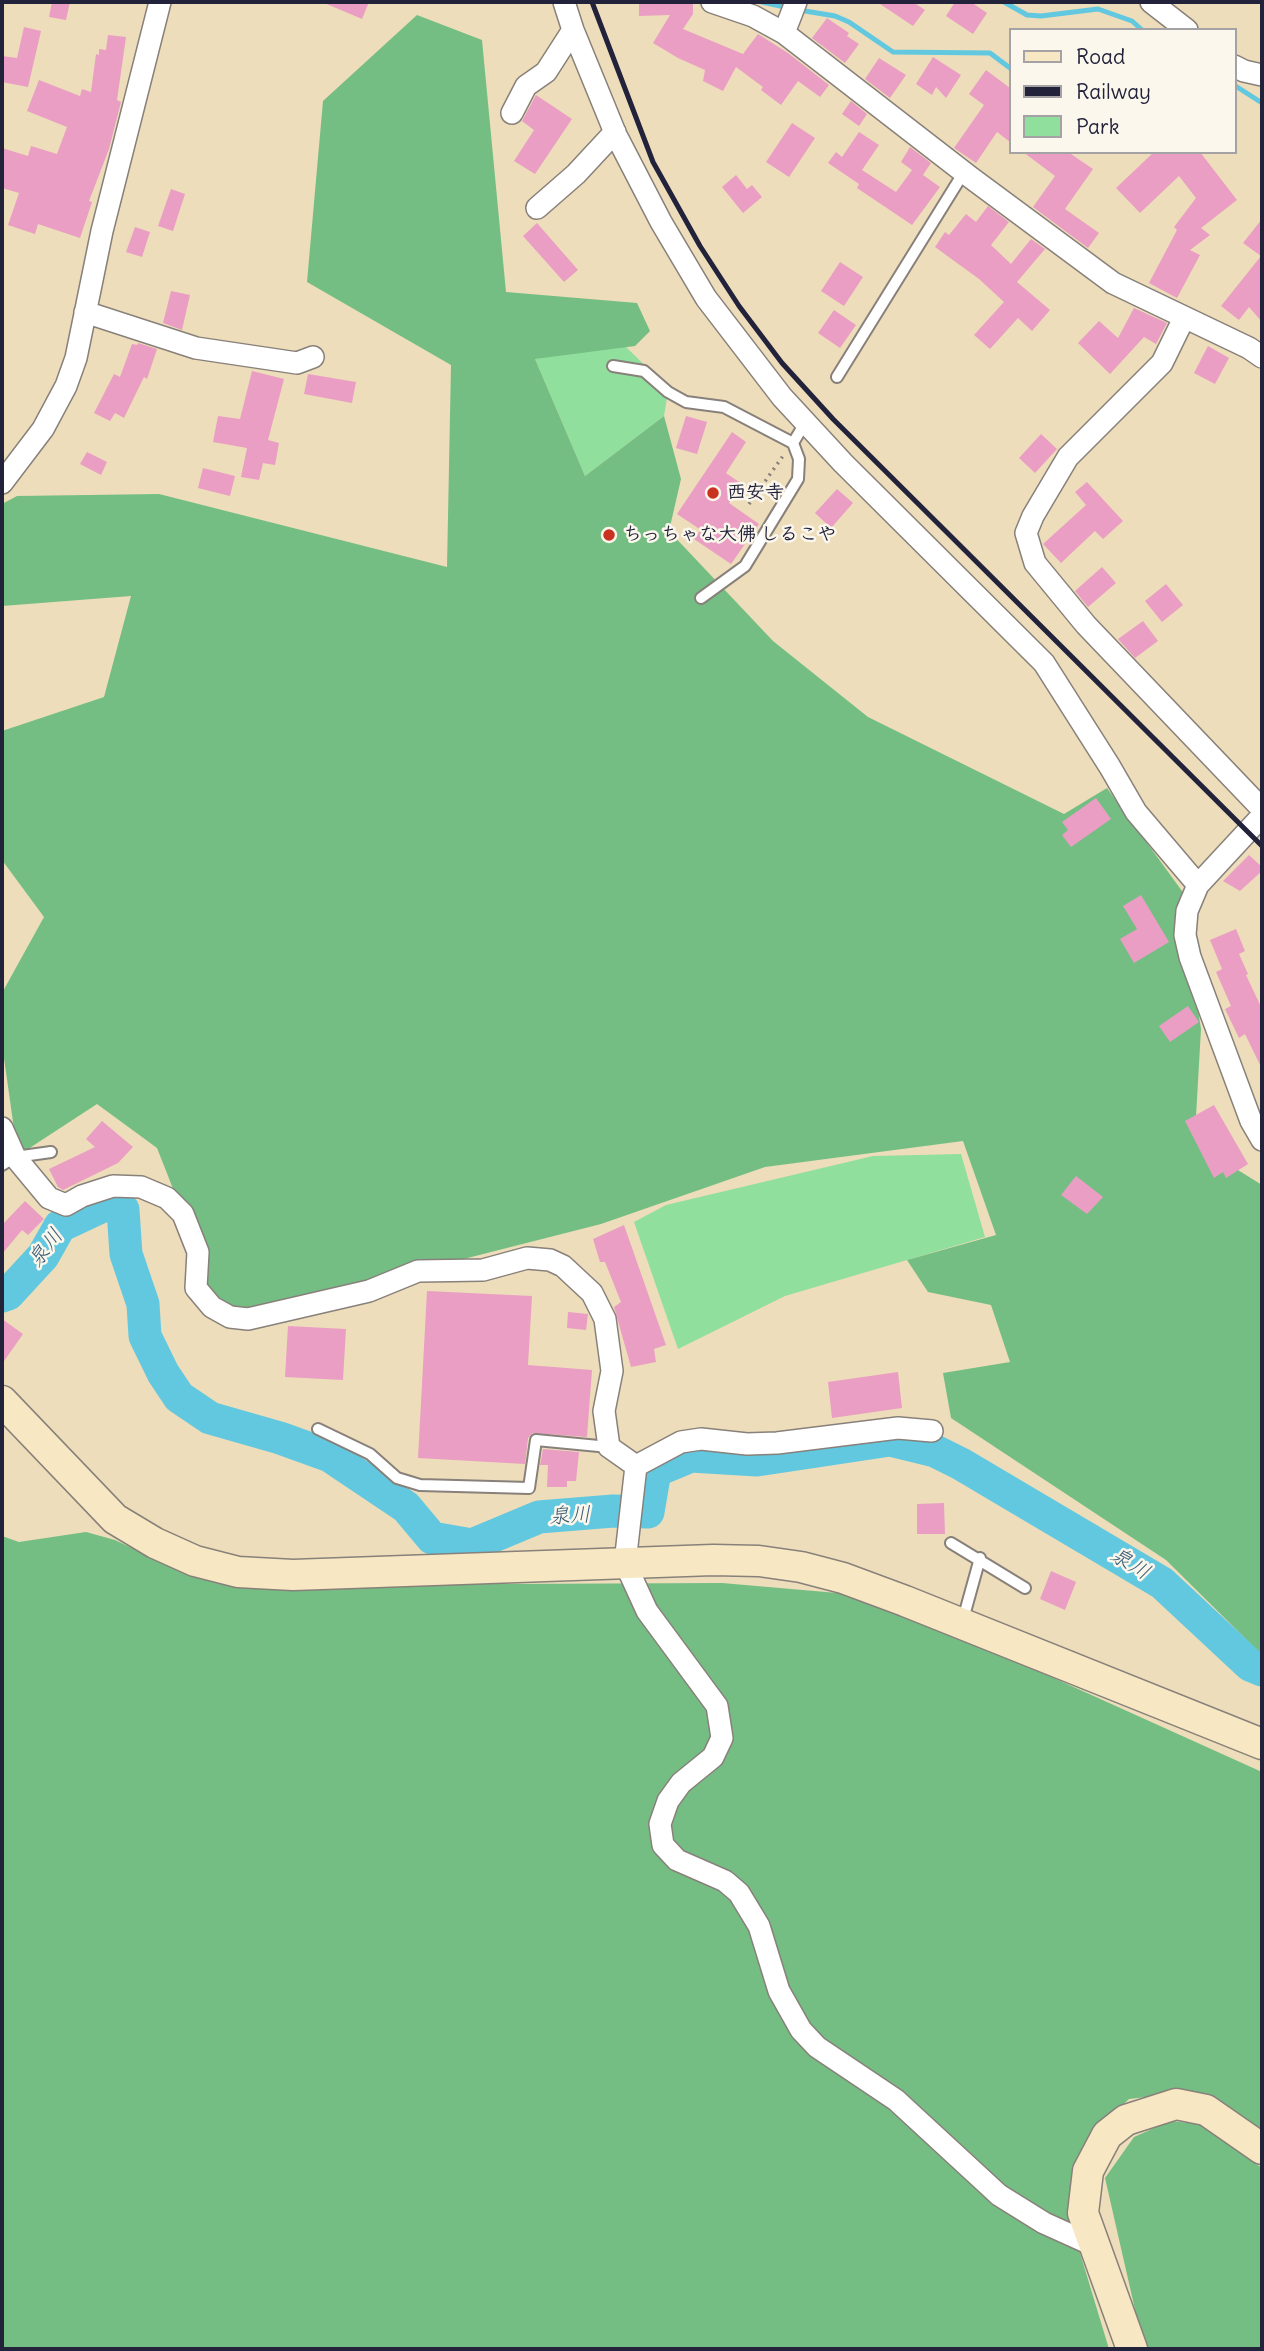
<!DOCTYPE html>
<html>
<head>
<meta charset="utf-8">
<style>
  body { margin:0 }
  #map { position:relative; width:1264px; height:2351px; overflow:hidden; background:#edddba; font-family:Delius,sans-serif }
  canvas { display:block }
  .frame { position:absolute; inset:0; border:4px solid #22223b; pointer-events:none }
  .legend { position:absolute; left:1009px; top:28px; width:228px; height:126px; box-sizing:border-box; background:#fbf7ec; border:2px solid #a4a2a5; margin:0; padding:9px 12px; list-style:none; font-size:21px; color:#22223b }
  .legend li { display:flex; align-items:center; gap:14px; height:35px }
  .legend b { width:35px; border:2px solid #a4a2a5 }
</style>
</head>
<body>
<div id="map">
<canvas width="1264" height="2351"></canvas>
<div class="frame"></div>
<ul class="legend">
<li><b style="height:9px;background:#f7e8c3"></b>Road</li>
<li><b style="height:9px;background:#22223b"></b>Railway</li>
<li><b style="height:19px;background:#91df9c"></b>Park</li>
</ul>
</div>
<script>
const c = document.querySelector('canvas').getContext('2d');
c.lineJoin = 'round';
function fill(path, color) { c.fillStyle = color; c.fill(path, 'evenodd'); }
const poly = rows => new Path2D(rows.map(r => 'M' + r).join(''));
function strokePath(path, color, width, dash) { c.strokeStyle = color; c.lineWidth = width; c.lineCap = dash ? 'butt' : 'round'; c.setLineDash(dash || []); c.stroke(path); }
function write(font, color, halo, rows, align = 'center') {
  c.font = font + ' Delius,"Klee One",sans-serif'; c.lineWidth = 5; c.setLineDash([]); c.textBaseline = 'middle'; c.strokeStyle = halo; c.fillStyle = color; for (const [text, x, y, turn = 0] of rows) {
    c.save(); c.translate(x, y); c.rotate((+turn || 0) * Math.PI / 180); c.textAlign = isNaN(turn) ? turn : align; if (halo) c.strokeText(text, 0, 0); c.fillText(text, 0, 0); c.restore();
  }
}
fill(poly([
  [623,344,670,390,668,392,664,416,585,476,535,359],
  [961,1154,985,1237,785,1296,678,1349,634,1222,666,1205,873,1156]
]), '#91df9c');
fill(poly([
  [417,15,482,40,506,292,637,303,650,331,635,346,535,359,585,476,664,416,681,479,669,531,773,641,868,717,1064,814,1107,788,1190,902,1190,959,1201,1029,1195,1134,1233,1167,1262,1185,1262,1655,1166,1560,951,1418,943,1373,1010,1362,991,1305,928,1292,907,1260,996,1235,963,1141,765,1167,601,1224,236,1317,196,1288,183,1214,157,1148,97,1104,25,1151,17,1150,2,1044,2,993,44,917,2,860,2,731,104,697,131,596,2,606,2,504,17,496,159,494,447,567,451,365,307,282,323,101],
  [86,1532,115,1540,182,1572,273,1585,722,1583,849,1594,994,1651,1262,1772,1262,2133,1189,2092,1129,2099,1089,2137,1077,2243,1109,2349,2,2349,2,1536,19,1542],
  [1170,2121,1199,2124,1262,2168,1262,2349,1144,2349,1105,2178,1134,2137]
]), '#74be84');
strokePath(poly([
  [762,2,789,8],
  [1004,2,1027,15,1041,16,1098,9,1132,21,1142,30],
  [799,10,835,16,849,22,893,52,990,53,1010,68],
  [1234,85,1262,103]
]), '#62c8e0', 5);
strokePath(poly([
  [2,1296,8,1294,43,1256,60,1226,109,1203,123,1210,126,1254,143,1304,145,1336,163,1373,179,1397,210,1418,280,1438,330,1456,406,1507,432,1538,472,1545,539,1517,613,1511,648,1512,655,1471,691,1456,757,1460,890,1440,935,1451,961,1464,1162,1583,1250,1665,1262,1670]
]), '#62c8e0', 33);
fill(poly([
  [52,2,70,2,66,20,49,17],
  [322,2,369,2,362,19],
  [639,2,693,2,693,14,683,29,743,54,758,34,788,53,829,85,820,97,798,81,781,105,761,90,763,87,736,67,723,91,703,81,705,70,678,58,653,43,670,15,639,16],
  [877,2,913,2,925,10,913,26],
  [955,2,971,2,987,13,973,34,946,16],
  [827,18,849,33,847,36,859,44,845,63,812,38],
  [24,27,41,31,28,87,2,82,2,56,17,58],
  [108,35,126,37,117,100,121,102,109,149,89,201,92,202,80,238,38,224,35,234,8,225,19,193,2,188,2,148,28,156,31,146,57,154,67,127,27,111,39,80,80,96,82,89,91,92,96,54,99,55,99,49,106,50],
  [933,57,961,75,946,98,936,87,932,95,916,84],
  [879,58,906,75,890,98,865,79],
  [986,70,1010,88,1010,142,997,132,976,163,954,148,984,105,969,94],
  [536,95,572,119,535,174,514,161,534,130,522,121],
  [851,101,867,114,859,126,842,114],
  [792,123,815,138,789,177,766,162],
  [859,132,879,145,862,170,896,192,912,170,901,162,910,147,931,163,923,175,940,187,912,225,857,188,859,184,828,163,836,152,842,157],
  [1023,152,1068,152,1093,169,1065,209,1099,233,1088,248,1033,207,1055,176],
  [1154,152,1200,152,1237,200,1201,228,1210,235,1190,250,1200,255,1177,298,1149,283,1177,230,1174,227,1196,198,1179,176,1140,213,1116,188],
  [736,175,747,189,752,185,762,197,743,213,722,187],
  [171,189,185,194,173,231,158,226],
  [988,206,1009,222,991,245,1011,264,1031,239,1045,249,1017,282,1050,310,1032,331,1018,318,990,349,974,335,1004,302,979,279,935,247,945,232,949,235,966,214,976,222],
  [1262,219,1262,322,1249,307,1239,320,1221,306,1261,256,1243,243],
  [537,223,578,270,564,282,523,236],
  [135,227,150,232,142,257,126,252],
  [840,262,863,277,844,306,821,291],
  [171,291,190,295,182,330,163,323],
  [1134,308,1167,323,1156,344,1144,337,1110,374,1078,343,1099,321,1118,338],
  [834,310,856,325,840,348,818,333],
  [138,343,157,349,147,379,144,377,124,418,115,413,110,421,94,413,114,374,120,377,132,344,137,345],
  [1208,346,1229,358,1215,384,1194,373],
  [252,371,284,379,268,440,279,443,275,465,263,463,259,480,241,477,247,448,213,442,218,416,240,419],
  [308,374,356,382,352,403,304,394],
  [686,416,707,422,697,454,676,448],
  [732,432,746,442,726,473,742,484,729,503,759,524,731,564,694,539,701,530,677,514],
  [1041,434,1057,449,1035,473,1019,458],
  [87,452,107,462,101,475,80,464],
  [203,468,235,476,230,496,198,488],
  [1087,482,1123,521,1103,539,1095,531,1061,563,1043,544,1086,505,1075,492],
  [837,489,853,503,831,528,815,513],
  [1102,567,1116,583,1088,607,1075,591],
  [1166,584,1183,605,1162,622,1145,601],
  [1143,621,1158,641,1135,658,1118,639],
  [1096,798,1111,819,1071,847,1062,835,1068,830,1062,822],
  [1249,855,1262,867,1262,871,1240,891,1223,881],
  [1141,895,1169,942,1134,963,1120,939,1137,929,1123,906],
  [1236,929,1245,951,1239,954,1248,974,1246,975,1262,1009,1262,1069,1245,1034,1239,1038,1225,1009,1231,1006,1216,972,1222,969,1210,940],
  [1188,1006,1199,1022,1170,1042,1159,1026],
  [1214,1105,1248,1164,1226,1178,1223,1172,1214,1178,1185,1121],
  [102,1121,133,1147,118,1163,63,1190,58,1187,49,1169,95,1147,86,1139],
  [1076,1176,1103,1197,1087,1214,1061,1195],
  [25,1201,44,1219,28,1235,22,1230,2,1254,2,1225],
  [624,1225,666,1345,654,1349,656,1362,631,1367,614,1307,621,1302,605,1262,600,1262,593,1239],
  [427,1291,532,1296,528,1365,592,1370,587,1437,533,1433,528,1438,525,1464,418,1458],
  [568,1312,588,1314,586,1330,567,1328],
  [2,1319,23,1334,2,1364],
  [288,1326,346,1329,343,1380,285,1377],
  [898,1372,902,1408,832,1418,828,1382],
  [543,1449,579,1452,576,1481,567,1481,567,1487,547,1487,548,1465,540,1465],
  [944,1503,945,1534,917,1534,917,1504],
  [1051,1571,1076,1582,1065,1610,1040,1599]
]), '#ea9ec3');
const lane = poly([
  [613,366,644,371,668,392,686,402,724,407,793,443],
  [837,377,964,172],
  [701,598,745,566,798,479,799,459,793,443,805,423],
  [2,1165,15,1157,51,1152],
  [318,1429,370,1454,397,1478,420,1485,529,1488,536,1440,609,1447],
  [951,1543,1025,1588],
  [962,1623,980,1558]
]);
const street = poly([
  [564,2,573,30,616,135,661,222,706,298,782,397,843,463,1044,663,1110,767,1136,812,1198,885],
  [712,2,753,16,784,33,970,177,1113,283,1249,348,1262,357],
  [1151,2,1187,30],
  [784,33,796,2],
  [1234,66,1244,71,1262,75],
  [512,113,526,86,546,72,573,30],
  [537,208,576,174,615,132],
  [85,312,196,348,297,363,313,357],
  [1184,318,1162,363,1068,457,1033,516,1026,533,1035,563,1086,625,1262,809],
  [2,483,43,429,66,386,76,358,102,231,160,2],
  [1262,816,1198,885,1187,911,1185,935,1190,957,1251,1121,1262,1140],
  [2,1128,15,1157,49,1198,66,1205,82,1196,113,1186,141,1187,167,1198,183,1214,198,1252,196,1288,212,1307,230,1317,248,1319,369,1291,418,1271,483,1270,527,1258,550,1260,563,1266,592,1293,605,1319,612,1371,604,1411,609,1447,636,1466],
  [636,1466,625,1563,647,1611,717,1706,722,1738,713,1757,681,1783,668,1801,660,1824,663,1845,677,1860,725,1881,739,1893,759,1926,779,1991,801,2030,817,2047,896,2100,999,2195,1044,2223,1095,2246],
  [636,1466,681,1442,701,1439,747,1444,777,1443,898,1428,932,1431]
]);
const secondary = poly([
  [2,1401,115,1519,155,1543,195,1561,238,1572,293,1575,713,1560,759,1561,801,1567,843,1578,905,1601,1262,1744],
  [1132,2349,1083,2213,1088,2171,1107,2135,1126,2120,1176,2104,1206,2110,1262,2149]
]);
strokePath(lane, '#88807a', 14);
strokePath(street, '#88807a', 24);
strokePath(secondary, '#88807a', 33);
strokePath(poly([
  [749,504,783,456]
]), '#88807a', 3.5, [2, 5]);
strokePath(lane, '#fff', 10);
strokePath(street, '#fff', 21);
strokePath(secondary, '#f7e8c3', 30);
strokePath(poly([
  [592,2,653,162,700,246,739,306,782,363,833,419,1262,846]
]), '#22223b', 5);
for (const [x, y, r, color] of [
  [713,493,7,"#c8321e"],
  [609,535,7,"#c8321e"]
]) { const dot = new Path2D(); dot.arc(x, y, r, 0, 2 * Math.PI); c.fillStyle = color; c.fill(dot); strokePath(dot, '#fbf7ec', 2.5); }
write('bold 19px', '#22223b', '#fbf7ec', [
  ["西安寺",727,493],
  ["ちっちゃな大佛 しるこや",623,535]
], 'left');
write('italic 21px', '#385c75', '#fbf7ec', [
  ["泉川",46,1248,-52],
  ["泉川",570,1516,-3],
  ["泉川",1130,1564,31]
]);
</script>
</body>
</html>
